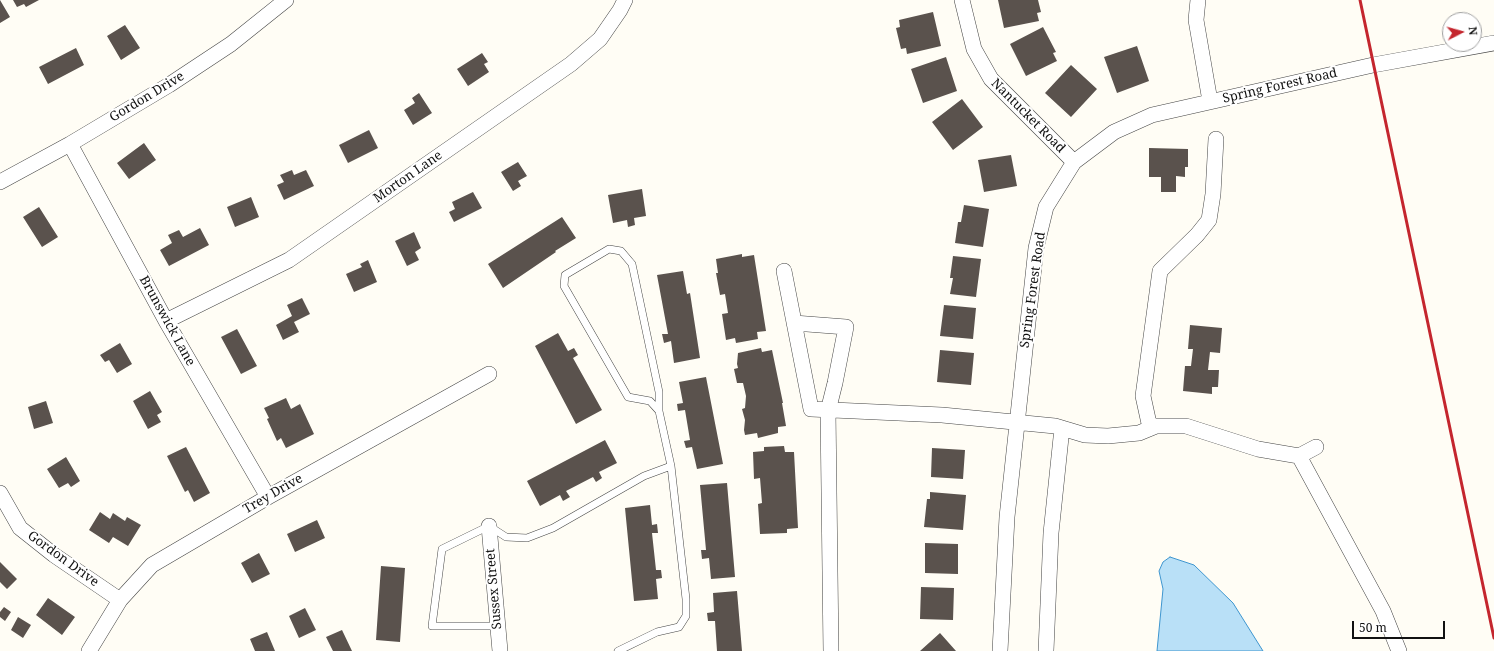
<!DOCTYPE html>
<html>
<head>
<meta charset="utf-8">
<style>
  body { margin:0 }
  #map { position:relative; width:1494px; height:651px; overflow:hidden; background:#fffdf5; font-family:"Noto Serif",serif }
  canvas { display:block }
  .north { position:absolute; left:1442px; top:12px; width:40px; height:40px; box-sizing:border-box; background:#fff; border:1px solid #a0a0a0; border-radius:50%; rotate:84deg; font-size:11px; font-weight:700; line-height:16px; text-align:center; color:#111 }
  .north::after { content:''; display:block; margin:auto; width:14px; height:18px; background:#c4262e; clip-path:polygon(50% 0,100% 100%,50% 72%,0 100%) }
  .scale { position:absolute; left:1352px; top:621px; width:93px; height:18px; box-sizing:border-box; border:2px solid #111; border-top:0; padding-left:5px; font-size:12px; line-height:14px; white-space:nowrap; color:#111; -webkit-text-stroke:3px #fff; paint-order:stroke }
</style>
</head>
<body>
<div id="map">
<canvas width="1494" height="651"></canvas>
<div class="north">N</div>
<div class="scale">50 m</div>
</div>
<script>
const c = document.querySelector('canvas').getContext('2d');
c.lineJoin = 'round';
function fill(path, color) { c.fillStyle = color; c.fill(path, 'evenodd'); }
const poly = rows => new Path2D(rows.map(r => 'M' + r).join(''));
function strokePath(path, color, width, dash) { c.strokeStyle = color; c.lineWidth = width; c.lineCap = dash ? 'butt' : 'round'; c.setLineDash(dash || []); c.stroke(path); }
function write(font, color, halo, rows, align = 'center') {
  c.font = font + ' "Noto Serif",serif'; c.lineWidth = 4; c.setLineDash([]); c.textBaseline = 'middle'; c.strokeStyle = halo; c.fillStyle = color; for (const [text, x, y, turn = 0] of rows) {
    c.save(); c.translate(x, y); c.rotate((+turn || 0) * Math.PI / 180); c.textAlign = isNaN(turn) ? turn : align; if (halo) c.strokeText(text, 0, 0); c.fillText(text, 0, 0); c.restore();
  }
}
const water = poly([
  [1170,557,1194,565,1233,603,1263,651,1157,651,1163,589,1159,571,1163,562,1170,557]
]);
fill(water, '#b9e0f7');
strokePath(water, '#3f96cf', 1);
fill(poly([
  [0,0,10,17,0,23],
  [13,0,39,0,26,7,24,4,17,7],
  [998,0,1038,0,1041,12,1037,13,1039,21,1004,28],
  [933,12,941,46,907,54,906,48,901,49,896,28,900,27,899,20],
  [125,25,140,48,121,60,107,36],
  [1043,27,1056,52,1053,53,1057,61,1026,76,1010,44],
  [1137,46,1149,81,1117,93,1104,57],
  [76,48,84,65,48,84,39,67],
  [482,53,488,62,484,64,489,72,468,86,457,69],
  [946,57,957,91,923,103,911,69],
  [1071,65,1097,89,1071,117,1045,93],
  [419,93,432,113,413,125,404,110,415,103,412,98],
  [962,99,983,127,953,150,932,122],
  [369,130,378,148,348,163,339,145],
  [144,143,156,160,129,179,117,163],
  [1149,148,1188,149,1188,167,1185,167,1185,177,1176,176,1176,192,1161,192,1161,177,1149,177],
  [1011,155,1017,186,984,192,978,160],
  [518,162,527,176,518,181,521,186,513,191,501,172],
  [292,170,294,175,306,170,314,186,284,200,277,185,284,182,280,175],
  [642,189,646,216,634,218,635,225,628,227,627,220,613,223,608,195],
  [473,192,482,208,454,222,449,212,455,209,452,202],
  [251,197,259,217,235,227,227,207],
  [964,205,989,209,983,247,955,243,958,222,961,222],
  [39,207,58,237,42,247,23,217],
  [562,217,576,238,555,251,556,252,503,288,488,264],
  [200,228,209,245,169,266,160,250,172,243,168,235,179,230,183,237],
  [414,232,421,248,415,252,419,260,407,266,395,241],
  [742,254,742,257,754,255,766,331,757,332,758,339,736,343,735,338,726,340,722,314,728,313,725,294,720,295,716,273,718,273,716,259],
  [953,256,981,259,976,297,950,294,953,278,950,278],
  [368,260,377,282,354,292,346,274,362,267,360,264],
  [683,271,687,294,690,293,700,358,674,363,671,341,664,343,662,334,668,334,657,275],
  [302,298,310,314,294,322,299,332,283,340,276,325,292,316,287,305],
  [944,305,976,308,973,339,940,336],
  [1190,325,1222,328,1220,353,1210,352,1208,370,1219,370,1218,387,1212,387,1212,394,1183,391,1185,366,1191,366,1193,349,1188,349],
  [237,329,257,366,241,374,221,337],
  [558,333,568,351,574,348,578,355,573,358,602,410,576,424,535,346],
  [120,343,132,364,117,373,109,360,105,362,100,355],
  [761,348,762,352,772,350,783,403,782,403,786,426,778,427,778,433,758,438,757,433,745,435,744,430,745,420,742,409,745,408,746,396,743,383,737,383,734,369,738,368,737,364,738,353],
  [940,350,974,353,971,385,937,382],
  [706,377,723,464,697,469,692,447,686,448,684,441,690,440,685,410,678,411,677,404,683,403,679,382],
  [150,391,162,412,157,415,161,422,148,429,133,401],
  [286,398,291,409,300,404,314,434,286,448,281,438,277,441,267,419,269,418,264,408],
  [46,401,53,423,34,429,28,407],
  [605,440,617,463,599,472,602,478,596,482,593,477,566,491,570,497,563,501,560,495,540,506,527,481],
  [784,446,785,452,794,452,798,528,787,529,787,533,760,534,758,504,762,503,760,478,754,479,753,452,764,451,764,447],
  [186,447,210,493,194,502,188,490,185,492,167,456],
  [932,448,965,450,963,479,931,477],
  [66,457,80,481,71,487,68,483,59,488,47,469],
  [727,483,735,577,711,579,709,558,702,559,701,550,706,550,700,485],
  [930,492,966,495,963,530,924,527,927,499,930,499],
  [650,505,652,525,657,524,658,533,652,533,656,570,661,570,662,578,656,579,658,599,634,601,625,508],
  [100,512,110,519,113,513,125,521,127,517,141,525,128,546,113,537,109,543,89,530],
  [317,520,325,538,295,552,287,534],
  [925,543,958,544,958,574,925,573],
  [259,553,270,574,252,583,241,563],
  [0,562,17,579,7,589,0,582],
  [381,566,405,568,400,642,376,640],
  [921,587,954,588,953,620,920,619],
  [737,591,742,651,717,651,715,621,708,621,707,613,714,612,713,593],
  [48,598,75,617,62,635,36,615],
  [4,607,11,612,5,621,0,617,0,612],
  [305,608,316,630,299,638,289,616],
  [18,617,31,625,23,638,11,630],
  [342,630,352,651,333,651,326,637],
  [267,632,275,651,255,651,250,639],
  [940,633,956,651,920,651]
]), '#5a524d');
const lane = poly([
  [659,411,659,392,632,264,621,251,609,249,565,275,564,286,628,397,650,401,659,411,671,466],
  [498,626,432,626,442,549,489,526,506,537,527,538,553,528,644,476,671,466,686,599,686,616,679,627,657,632,618,651]
]);
const street = poly([
  [962,0,974,49,991,79,1074,162],
  [1198,0,1196,20,1210,101],
  [70,144,166,321,268,497],
  [0,182,70,144,169,85,231,44,286,0],
  [784,271,811,409,942,415,1055,426,1085,435,1108,436,1139,433,1156,426,1186,426,1258,449,1299,456,1316,447],
  [166,321,289,260,571,64,600,39,620,10,625,0],
  [794,323,846,327,835,383,828,411,831,651],
  [1150,428,1143,396,1160,271,1197,235,1209,220,1213,194,1216,139],
  [1299,456,1383,611,1399,651],
  [0,493,20,528,54,555,120,600],
  [489,526,500,651],
  [89,651,120,600,152,565,268,497,489,374],
  [1000,651,1007,517,1036,248,1046,207,1074,162,1114,132,1152,115,1373,65,1494,43],
  [1046,651,1051,533,1062,428]
]);
strokePath(lane, '#444', 8);
strokePath(street, '#444', 16);
strokePath(lane, '#fff', 7);
strokePath(street, '#fff', 15);
strokePath(poly([
  [1360,0,1494,638]
]), '#c4262e', 3);
write('13px', '#111', '#fff', [
  ["Spring Forest Road",1280,86,-13],
  ["Gordon Drive",147,97,-31],
  ["Nantucket Road",1028,116,45],
  ["Morton Lane",408,177,-35],
  ["Spring Forest Road",1033,290,-82],
  ["Brunswick Lane",167,321,61],
  ["Trey Drive",273,494,-30],
  ["Gordon Drive",63,559,36],
  ["Sussex Street",494,589,-95]
]);
</script>
</body>
</html>
